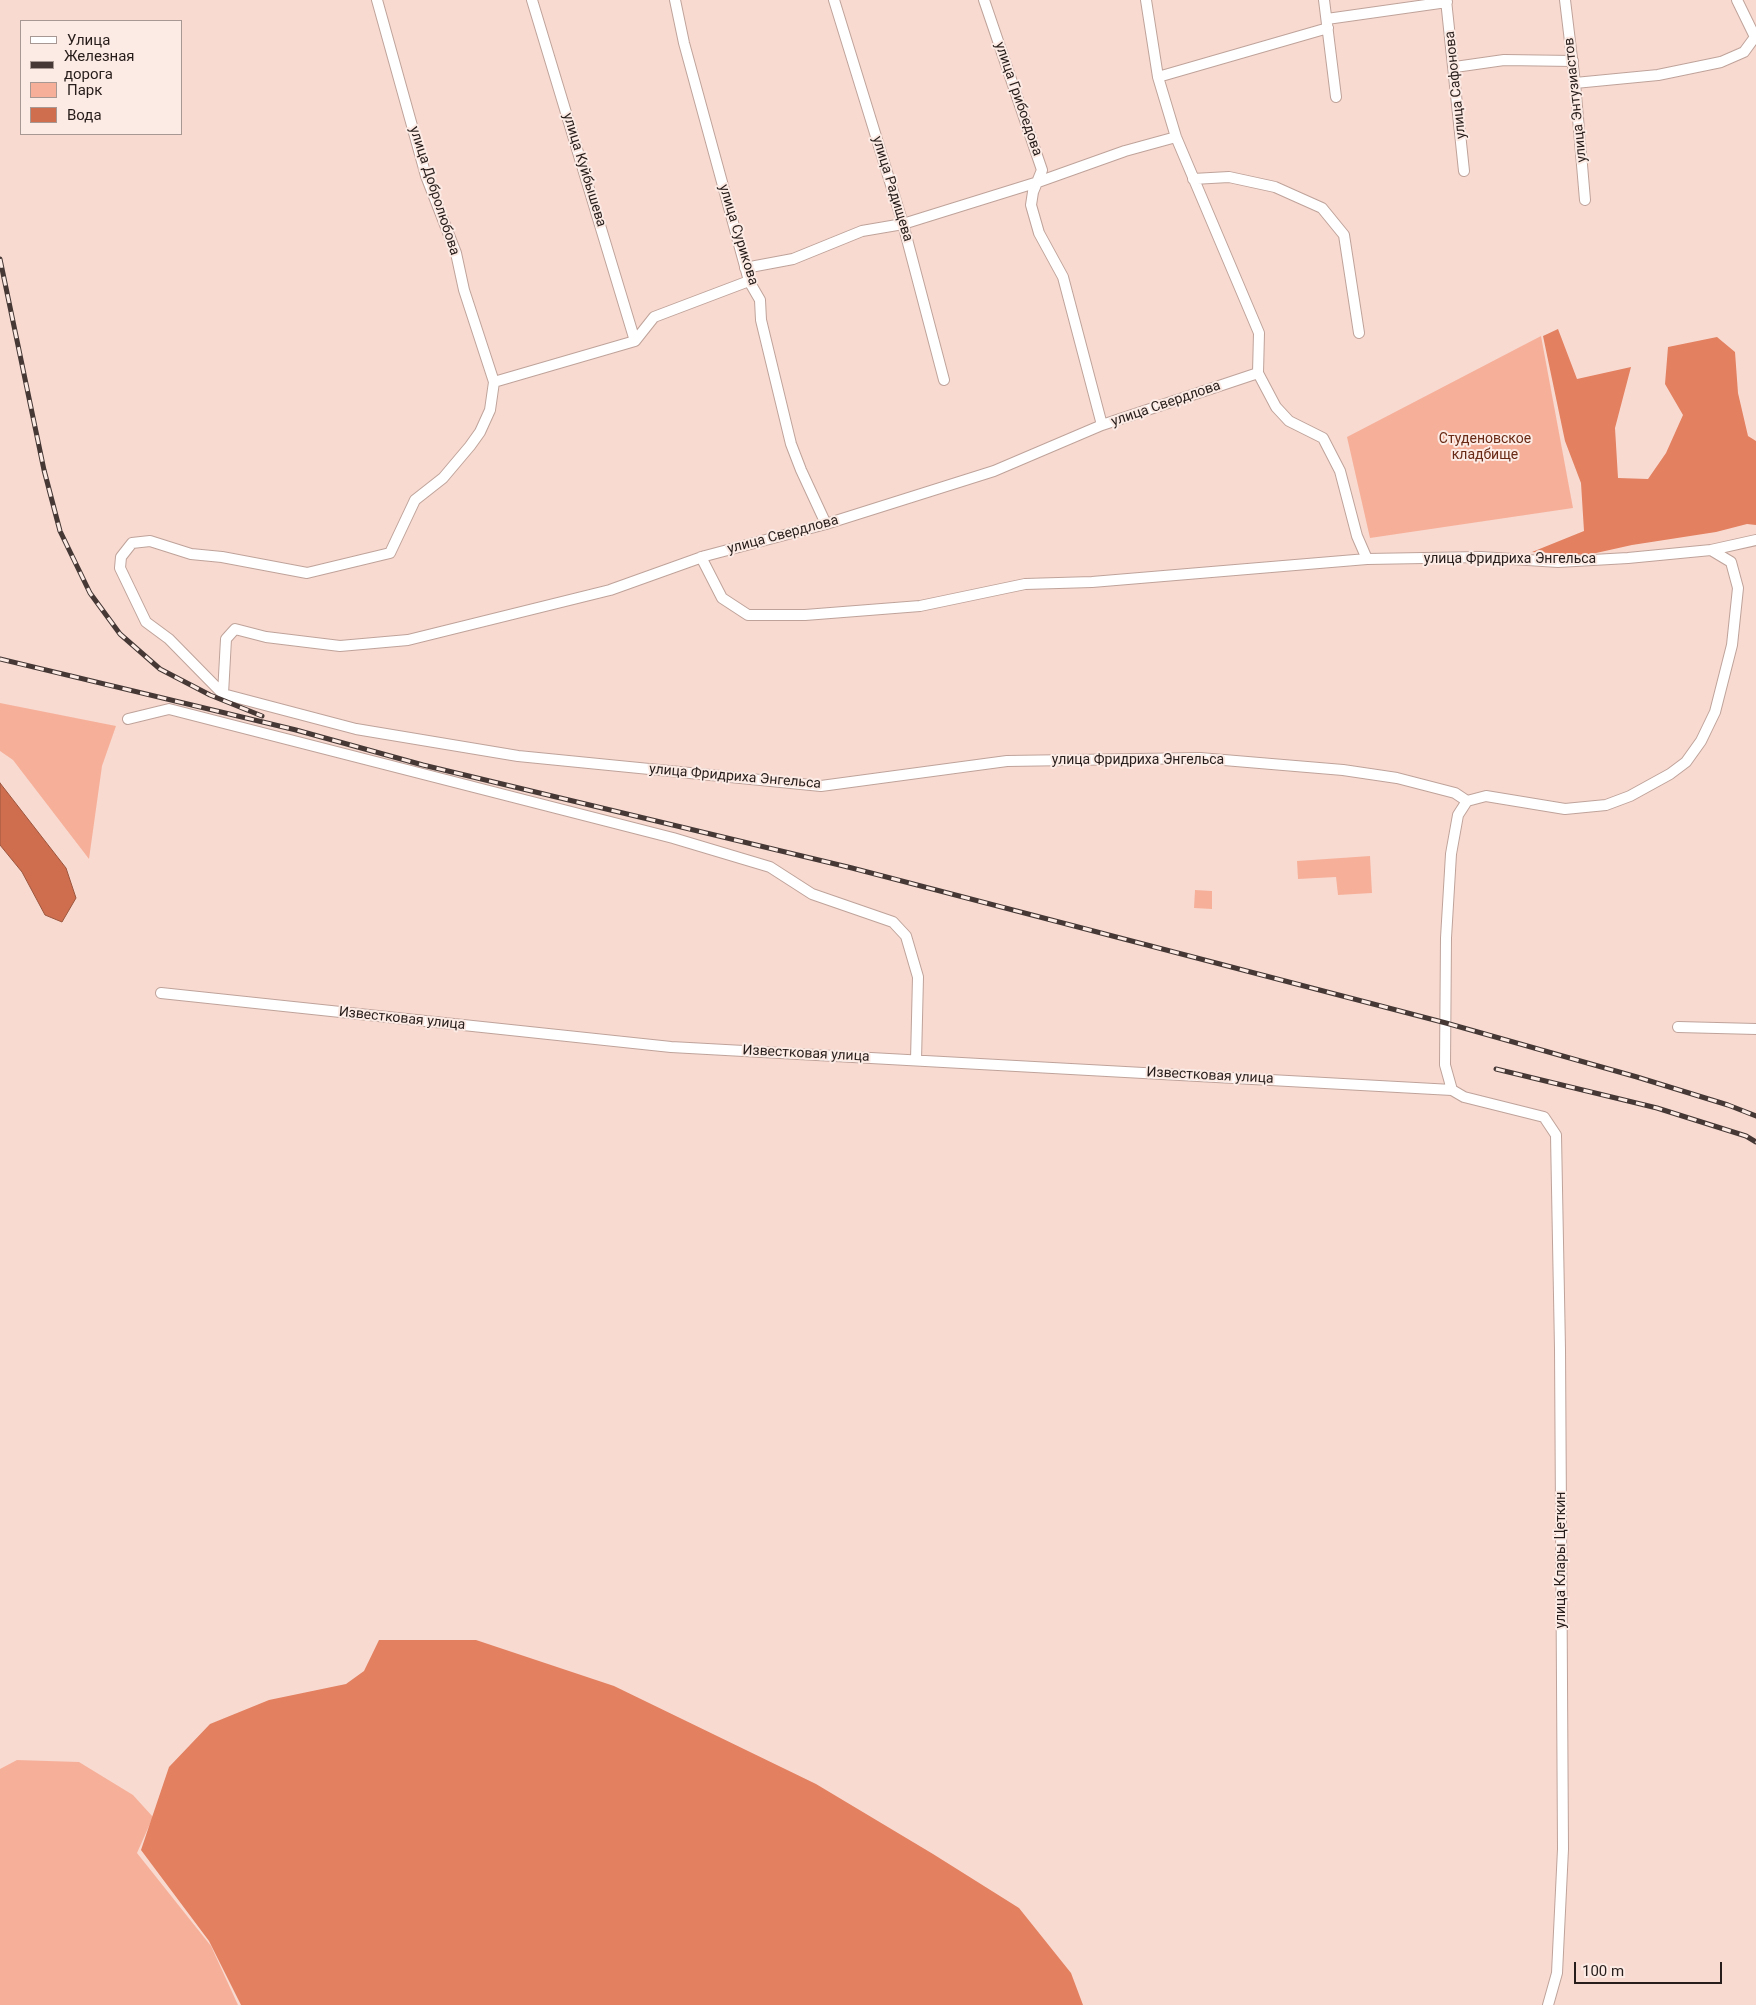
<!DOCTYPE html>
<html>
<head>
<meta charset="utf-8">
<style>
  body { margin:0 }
  #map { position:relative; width:1756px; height:2005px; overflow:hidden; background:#f8dad1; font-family:Roboto,sans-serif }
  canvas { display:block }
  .legend { position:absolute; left:20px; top:20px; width:162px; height:115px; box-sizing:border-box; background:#fceae4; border:1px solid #a79893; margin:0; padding:6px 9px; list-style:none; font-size:15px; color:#271d1a }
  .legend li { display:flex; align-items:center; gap:10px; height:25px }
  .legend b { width:25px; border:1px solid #a79893 }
  .scale { position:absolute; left:1574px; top:1962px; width:148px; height:22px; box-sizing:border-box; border:2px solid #271d1a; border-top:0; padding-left:6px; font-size:15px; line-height:18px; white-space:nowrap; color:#271d1a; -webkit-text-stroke:4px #fceae4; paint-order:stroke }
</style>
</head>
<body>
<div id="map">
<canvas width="1756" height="2005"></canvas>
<ul class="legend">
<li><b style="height:6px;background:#fff"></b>Улица</li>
<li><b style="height:6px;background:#453835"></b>Железная дорога</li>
<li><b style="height:14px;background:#f6b09a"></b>Парк</li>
<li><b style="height:14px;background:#ce6e4e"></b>Вода</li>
</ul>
<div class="scale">100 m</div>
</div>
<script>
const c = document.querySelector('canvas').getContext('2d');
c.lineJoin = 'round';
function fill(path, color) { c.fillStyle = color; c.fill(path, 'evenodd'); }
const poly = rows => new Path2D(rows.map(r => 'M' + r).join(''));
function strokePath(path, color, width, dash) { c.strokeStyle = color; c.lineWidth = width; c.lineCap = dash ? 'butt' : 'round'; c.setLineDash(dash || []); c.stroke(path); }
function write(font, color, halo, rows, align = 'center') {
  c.font = font + ' Roboto,sans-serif'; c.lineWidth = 4; c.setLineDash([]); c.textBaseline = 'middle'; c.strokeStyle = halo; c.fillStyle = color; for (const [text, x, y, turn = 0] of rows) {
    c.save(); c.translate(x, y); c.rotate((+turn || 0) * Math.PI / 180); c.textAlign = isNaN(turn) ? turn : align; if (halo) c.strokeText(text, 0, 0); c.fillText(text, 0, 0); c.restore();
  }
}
fill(poly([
  [1541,336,1573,508,1370,538,1347,437],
  [0,703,116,726,102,766,89,859,13,760,0,751],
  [1370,856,1372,893,1338,895,1336,877,1298,879,1297,861],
  [1195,890,1212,891,1212,909,1194,908],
  [17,1760,79,1762,133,1795,153,1817,137,1853,211,1946,238,2005,0,2005,0,1769]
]), '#f6b09a');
fill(poly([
  [1558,329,1577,379,1631,367,1615,428,1618,478,1648,479,1666,453,1683,415,1665,384,1668,347,1717,337,1735,352,1738,393,1748,436,1756,441,1756,525,1747,524,1716,532,1632,545,1587,555,1532,552,1584,531,1581,483,1565,441,1543,336],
  [379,1640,476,1640,614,1686,816,1784,933,1854,1019,1908,1071,1973,1083,2005,241,2005,209,1941,141,1850,169,1767,210,1724,269,1700,346,1684,364,1671]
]), '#e28060');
const water = poly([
  [0,783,66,868,76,898,62,922,45,915,22,872,0,845,0,783]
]);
fill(water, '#ce6e4e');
strokePath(water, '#9c563e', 1);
const minor = poly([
  [532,0,635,341],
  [675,0,684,43,749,281,760,300,761,320,791,444,801,470,826,524],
  [834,0,903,224,944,380],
  [984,0,1042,170,1033,192,1031,205,1039,233,1063,277,1102,425],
  [1146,0,1158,77,1176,137,1259,333,1258,373],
  [1324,0,1336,97],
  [1446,0,1464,171],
  [1565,0,1575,83,1585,200],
  [1737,0,1756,39],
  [1327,19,1447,2],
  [1455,67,1504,60,1573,61],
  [1158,77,1328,28],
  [1575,83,1658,75,1721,62,1744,52,1755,37],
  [1193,179,1229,177,1275,187,1322,208,1344,235,1359,333],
  [745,268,793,259,862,231,903,224,1038,182,1125,151,1176,137],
  [1258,373,1102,425,994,471,826,524,705,556,610,590,408,640,340,646,266,637,235,629,226,639,223,694,356,729,518,756,821,786,1007,761,1200,758,1343,770,1397,778,1455,793,1467,801],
  [1258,373,1276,407,1289,421,1323,438,1340,471,1357,536,1367,559,1481,557,1558,562,1628,558,1711,550,1731,562,1738,588,1732,645,1715,712,1701,741,1686,762,1670,774,1630,796,1606,805,1565,809,1486,796,1467,801,1458,815,1451,854,1446,938,1445,1065,1452,1090,1464,1097,1544,1117,1556,1135,1560,1349,1563,1849,1557,1973,1548,2005],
  [494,382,635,341,654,317,749,281],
  [1711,550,1756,540],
  [701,557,722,598,748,615,805,615,920,606,1025,584,1092,582,1367,559],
  [223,694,169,639,146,622,120,568,121,557,132,543,150,541,191,554,222,557,307,573,390,553,415,500,443,478,470,446,480,432,490,410,494,382,464,290,456,253,426,176,377,0],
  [128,719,169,709,673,838,770,867,812,894,893,922,906,936,918,977,916,1060],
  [161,993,671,1047,1452,1090],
  [1678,1027,1756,1029]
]);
strokePath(minor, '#bfa39a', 12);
strokePath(minor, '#fff', 10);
const rail = poly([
  [0,259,44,470,60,531,90,593,120,634,160,669,210,695,262,716],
  [0,659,296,730,423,765,852,868,1446,1023,1637,1077,1728,1105,1756,1116],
  [1496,1069,1657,1108,1746,1136,1756,1142]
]);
strokePath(rail, '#453835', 5);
strokePath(rail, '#fceae4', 3, [9]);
write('14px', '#271d1a', '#fceae4', [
  ["улица Сафонова",1456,85,-96],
  ["улица Грибоедова",1018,99,71],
  ["улица Энтузиастов",1576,100,-96],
  ["улица Куйбышева",584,170,73],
  ["улица Радищева",892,189,73],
  ["улица Добролюбова",434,191,72],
  ["улица Сурикова",738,235,73],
  ["улица Свердлова",1166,404,-19],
  ["улица Свердлова",783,535,-15],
  ["улица Фридриха Энгельса",1510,559],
  ["улица Фридриха Энгельса",1138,760],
  ["улица Фридриха Энгельса",735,777,5],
  ["Известковая улица",402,1019,6],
  ["Известковая улица",806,1054,3],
  ["Известковая улица",1210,1076,3],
  ["улица Клары Цеткин",1561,1560,-90]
]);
write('14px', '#692a15', '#fceae4', [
  ["Студеновское",1485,439],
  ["кладбище",1485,455]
]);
</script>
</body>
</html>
